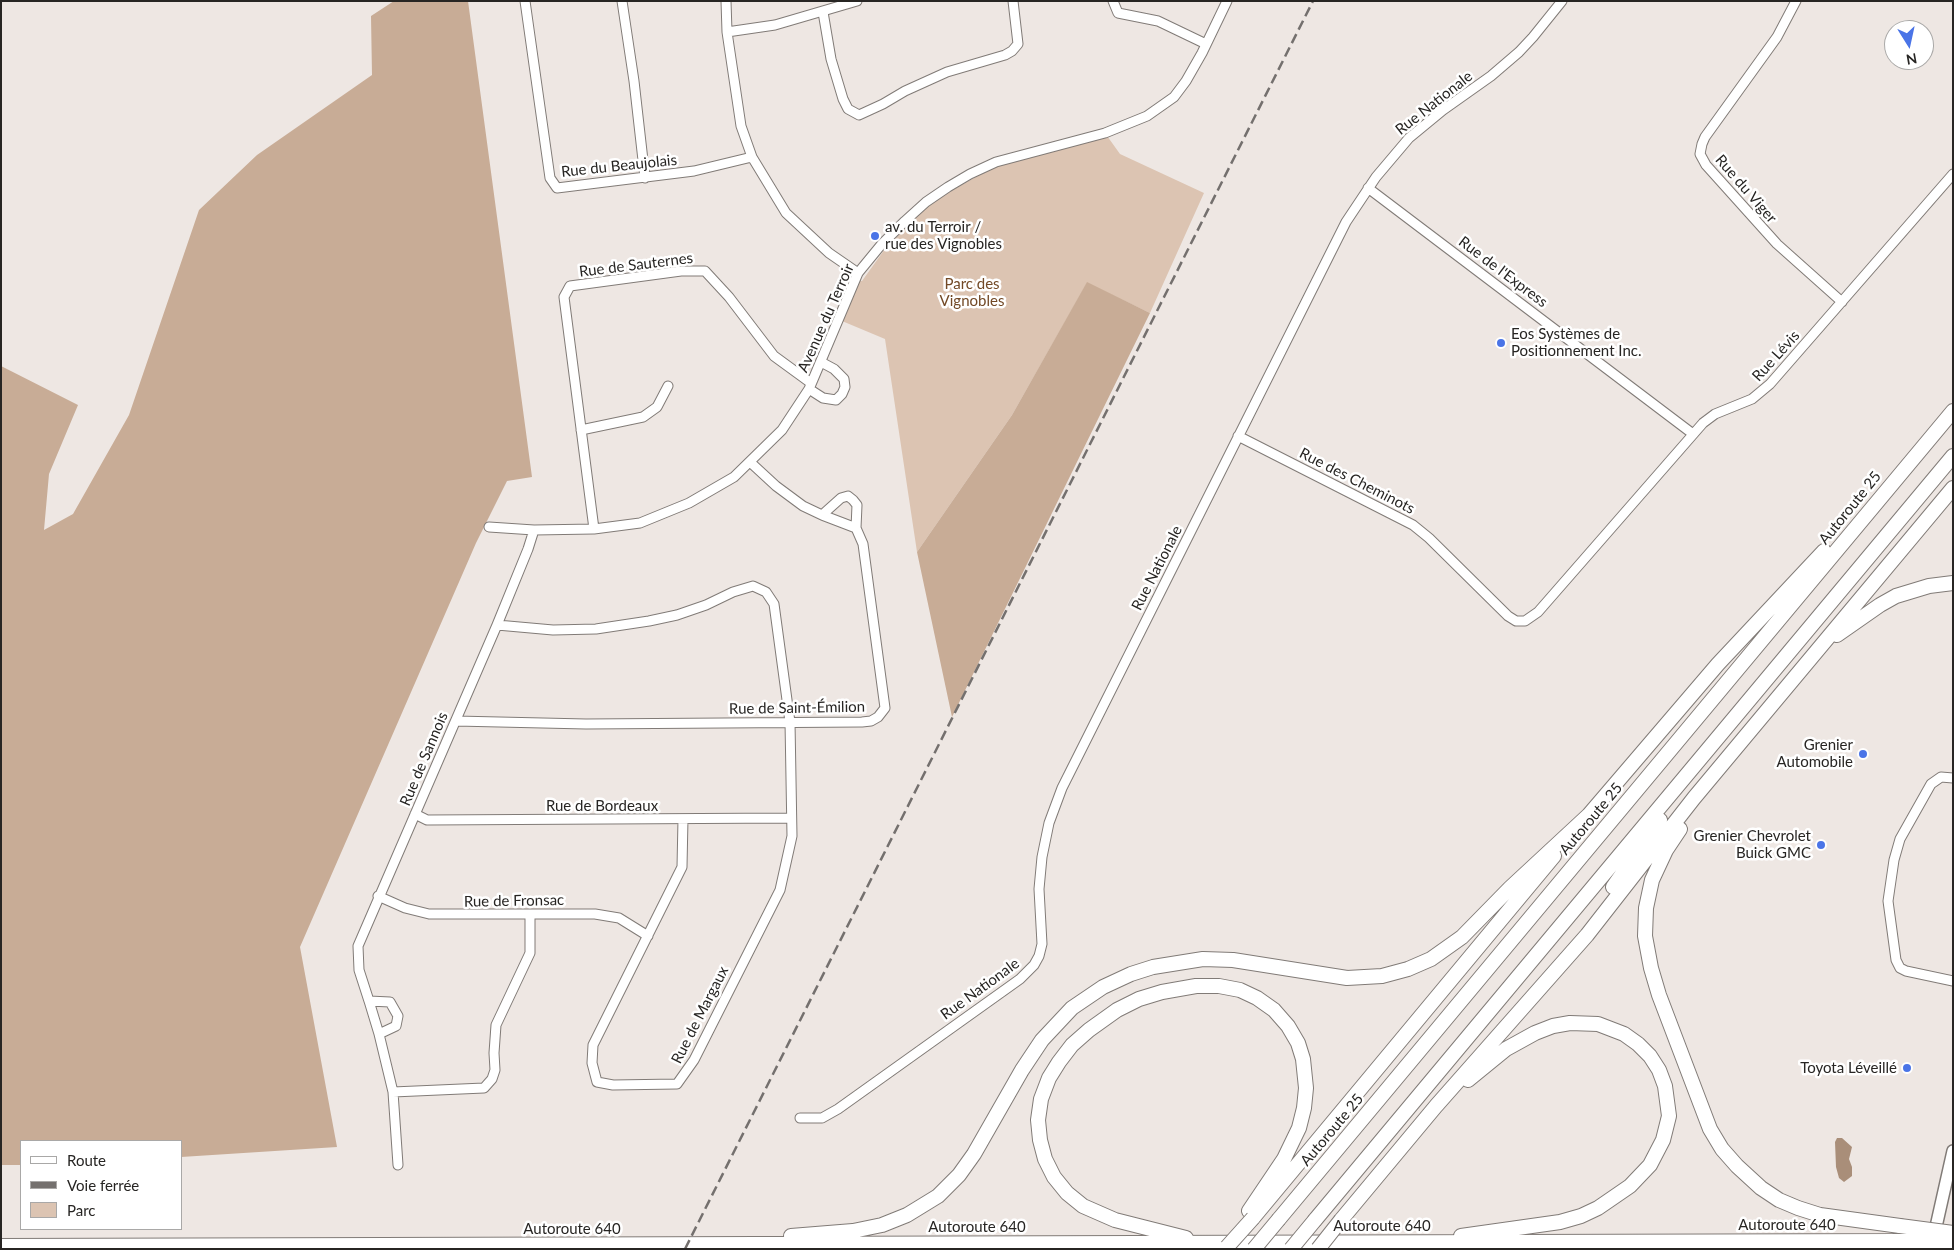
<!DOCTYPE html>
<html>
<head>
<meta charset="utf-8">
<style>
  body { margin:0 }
  #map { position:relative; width:1954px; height:1250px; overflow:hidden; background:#eee7e3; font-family:Lato,sans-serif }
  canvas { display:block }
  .frame { position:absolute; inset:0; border:2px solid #272523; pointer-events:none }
  .legend { position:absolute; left:20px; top:1140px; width:162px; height:90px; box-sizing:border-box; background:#fff; border:1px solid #a9a8a7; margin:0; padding:6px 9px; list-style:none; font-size:15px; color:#272523 }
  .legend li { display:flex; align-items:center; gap:10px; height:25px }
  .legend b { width:25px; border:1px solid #a9a8a7 }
  .north { position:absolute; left:1884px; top:20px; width:50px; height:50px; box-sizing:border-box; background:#fff; border:1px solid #a9a8a7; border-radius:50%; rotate:170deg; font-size:14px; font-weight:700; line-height:20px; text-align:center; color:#272523 }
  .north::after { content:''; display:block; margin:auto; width:18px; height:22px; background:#4a74e7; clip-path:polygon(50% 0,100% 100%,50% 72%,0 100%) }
</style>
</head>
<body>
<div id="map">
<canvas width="1954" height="1250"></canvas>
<div class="frame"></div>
<ul class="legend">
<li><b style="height:6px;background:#fff"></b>Route</li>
<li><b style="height:6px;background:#74706e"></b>Voie ferrée</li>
<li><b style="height:14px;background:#dcc4b2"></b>Parc</li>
</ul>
<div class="north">N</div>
</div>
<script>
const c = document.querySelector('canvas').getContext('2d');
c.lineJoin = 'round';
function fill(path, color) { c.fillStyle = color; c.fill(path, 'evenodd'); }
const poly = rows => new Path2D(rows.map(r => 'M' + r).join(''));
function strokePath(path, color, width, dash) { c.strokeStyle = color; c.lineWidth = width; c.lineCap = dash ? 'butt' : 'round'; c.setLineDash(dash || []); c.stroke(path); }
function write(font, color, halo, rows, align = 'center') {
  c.font = font + ' Lato,sans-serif'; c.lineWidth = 5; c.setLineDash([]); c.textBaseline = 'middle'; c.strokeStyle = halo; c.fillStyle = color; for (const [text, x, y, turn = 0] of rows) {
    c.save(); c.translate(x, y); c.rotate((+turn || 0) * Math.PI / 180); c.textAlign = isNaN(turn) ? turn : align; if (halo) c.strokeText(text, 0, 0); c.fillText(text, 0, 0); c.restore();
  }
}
fill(poly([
  [1105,133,1120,154,1204,193,1150,313,1087,283,1012,415,917,552,885,339,842,321,856,280,862,281,905,221,949,192,999,164]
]), '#dcc4b2');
fill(poly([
  [394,1,468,1,532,477,507,481,476,543,300,947,337,1147,181,1157,181,1141,21,1141,21,1165,1,1165,1,366,78,405,49,474,44,530,73,514,129,415,199,210,257,155,372,75,371,16],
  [1087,282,1150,313,952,717,917,552,1012,415]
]), '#c8ac96');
fill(poly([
  [1837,1138,1842,1138,1852,1147,1849,1159,1852,1167,1852,1176,1844,1182,1839,1178,1836,1167,1835,1142]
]), '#a98e79');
const minor = poly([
  [525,1,550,178,557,188,694,171,752,157],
  [622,1,634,81,645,178],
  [726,1,727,32,741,126,752,157,786,213,829,253,858,273],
  [1113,1,1118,13,1158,21,1206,44],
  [1796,1,1777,37,1705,137,1702,144,1700,154,1706,165,1777,244,1842,302],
  [823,12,831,59,843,99,848,109,859,115,883,104,905,91,947,72,1005,55,1012,51,1018,44,1013,1],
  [727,32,775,25,857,1],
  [1368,188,1693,434],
  [809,389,823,398,836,400,842,394,845,387,844,379,834,369,821,362],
  [581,430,643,417,657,407,668,386],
  [1238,436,1413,525,1429,538,1508,616,1516,621,1525,621,1538,612,1703,423,1715,414,1752,399,1770,384,1953,174],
  [822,515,841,498,848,496,853,500,857,505,856,528],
  [489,527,534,530,594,529,640,523,689,503,734,477,782,430,809,389,858,273,881,245,905,221,926,202,948,187,970,174,996,162,1105,133,1147,116,1174,97,1186,81,1202,53,1227,1],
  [594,529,564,297,570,286,681,271,705,271,729,297,774,356,811,383],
  [497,625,553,630,596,629,649,621,677,615,706,605,733,592,753,586,766,592,774,604,790,722,792,836,780,890,694,1060,677,1084,613,1085,597,1082,592,1063,593,1045,682,867,683,819],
  [456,721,586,724,862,722,871,721,878,717,885,708,863,544,856,528,822,515,803,506,776,486,750,462],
  [1953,778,1941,777,1931,784,1900,839,1894,860,1888,901,1896,960,1900,968,1906,971,1953,981],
  [415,814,427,820,791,818],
  [378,896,405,908,429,914,595,914,619,918,648,936],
  [369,1001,379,1034],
  [393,1092,484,1088,492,1079,495,1070,494,1053,496,1025,530,953,530,914],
  [800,1118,822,1118,838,1109,1020,979,1034,965,1039,956,1042,944,1039,889,1042,857,1049,823,1062,788,1346,222,1376,177,1409,138,1443,110,1491,76,1519,52,1533,37,1562,1],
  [398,1165,393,1092,379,1034,396,1026,398,1016,390,1002,369,1001,359,970,358,946,497,625,528,549,534,530]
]);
const major = poly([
  [1931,1249,1953,1151]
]);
const highway = poly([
  [1837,635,1880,605,1896,596,1929,586,1953,583],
  [1587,817,1718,664,1824,551],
  [1680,829,1666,850,1652,880,1646,908,1645,936,1651,968,1659,995,1710,1129,1722,1149,1737,1166,1761,1188,1779,1200,1798,1208,1820,1215,1900,1226],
  [1613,887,1660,820],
  [1253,1218,1554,856],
  [1279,1219,1953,411],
  [1315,1220,1953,456],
  [1341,1220,1436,1106,1587,935,1694,798,1953,488],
  [791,1236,853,1231,882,1225,907,1215,938,1196,959,1175,974,1154,1022,1070,1042,1040,1072,1008,1103,987,1131,974,1153,967,1203,959,1233,960,1347,978,1382,976,1408,969,1431,959,1462,937,1510,888,1593,811],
  [1461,1236,1560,1222,1581,1216,1598,1208,1630,1186,1650,1165,1663,1140,1669,1116,1665,1086,1659,1070,1650,1056,1638,1044,1624,1034,1598,1024,1570,1023,1553,1026,1535,1033,1506,1049,1468,1080],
  [1186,1238,1115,1220,1083,1206,1067,1193,1054,1177,1045,1159,1040,1140,1038,1120,1041,1099,1049,1078,1059,1062,1072,1045,1089,1030,1117,1010,1139,999,1162,992,1196,986,1219,986,1240,990,1257,998,1274,1010,1288,1026,1298,1043,1303,1059,1306,1088,1304,1108,1299,1128,1284,1159,1249,1211],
  [1,1246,1899,1241]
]);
strokePath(minor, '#817b77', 11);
strokePath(major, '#817b77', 14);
strokePath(highway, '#817b77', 16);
strokePath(minor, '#fff', 9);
strokePath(major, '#fff', 11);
strokePath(highway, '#fff', 14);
strokePath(poly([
  [685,1249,1313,1]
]), '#74706e', 2.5, [10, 5]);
const highwayBridge = poly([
  [1900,1226,1953,1233],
  [1899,1241,1953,1241],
  [1227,1247,1253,1218],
  [1254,1249,1279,1219],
  [1291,1249,1315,1220],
  [1318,1249,1341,1220]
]);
strokePath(highwayBridge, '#817b77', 16, []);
strokePath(highwayBridge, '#fff', 14);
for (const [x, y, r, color] of [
  [875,236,5,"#4a74e7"],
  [1501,343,5,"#4a74e7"],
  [1863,754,5,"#4a74e7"],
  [1821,845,5,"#4a74e7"],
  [1907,1068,5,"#4a74e7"]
]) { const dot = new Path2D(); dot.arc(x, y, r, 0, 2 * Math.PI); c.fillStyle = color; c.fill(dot); strokePath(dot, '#fff', 2); }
write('15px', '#272523', '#fff', [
  ["Rue Nationale",1434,103,-38],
  ["Rue du Beaujolais",619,166,-6],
  ["Rue du Viger",1746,189,49],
  ["Rue de Sauternes",636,265,-7],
  ["Rue de l'Express",1503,272,37],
  ["Avenue du Terroir",826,318,-66],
  ["Rue Lévis",1776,356,-48],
  ["Rue des Cheminots",1357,481,27],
  ["Autoroute 25",1850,508,-51],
  ["Rue Nationale",1157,568,-63],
  ["Rue de Saint-Émilion",797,708,-1],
  ["Rue de Sannois",424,759,-67],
  ["Rue de Bordeaux",602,806],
  ["Autoroute 25",1591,819,-50],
  ["Rue de Fronsac",514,901,-1],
  ["Rue Nationale",980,989,-36],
  ["Rue de Margaux",700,1015,-63],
  ["Autoroute 25",1332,1130,-50],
  ["Autoroute 640",1787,1225],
  ["Autoroute 640",1382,1226],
  ["Autoroute 640",977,1227],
  ["Autoroute 640",572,1229]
]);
write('15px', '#272523', '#fff', [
  ["av. du Terroir /",885,227,"left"],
  ["rue des Vignobles",885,244,"left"],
  ["Eos Systèmes de",1511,334,"left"],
  ["Positionnement Inc.",1511,351,"left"],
  ["Grenier",1853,745],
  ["Automobile",1853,762],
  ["Grenier Chevrolet",1811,836],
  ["Buick GMC",1811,853],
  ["Toyota Léveillé",1897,1068]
], 'right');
write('15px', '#724926', '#fff', [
  ["Parc des",972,284],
  ["Vignobles",972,301]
]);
</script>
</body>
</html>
